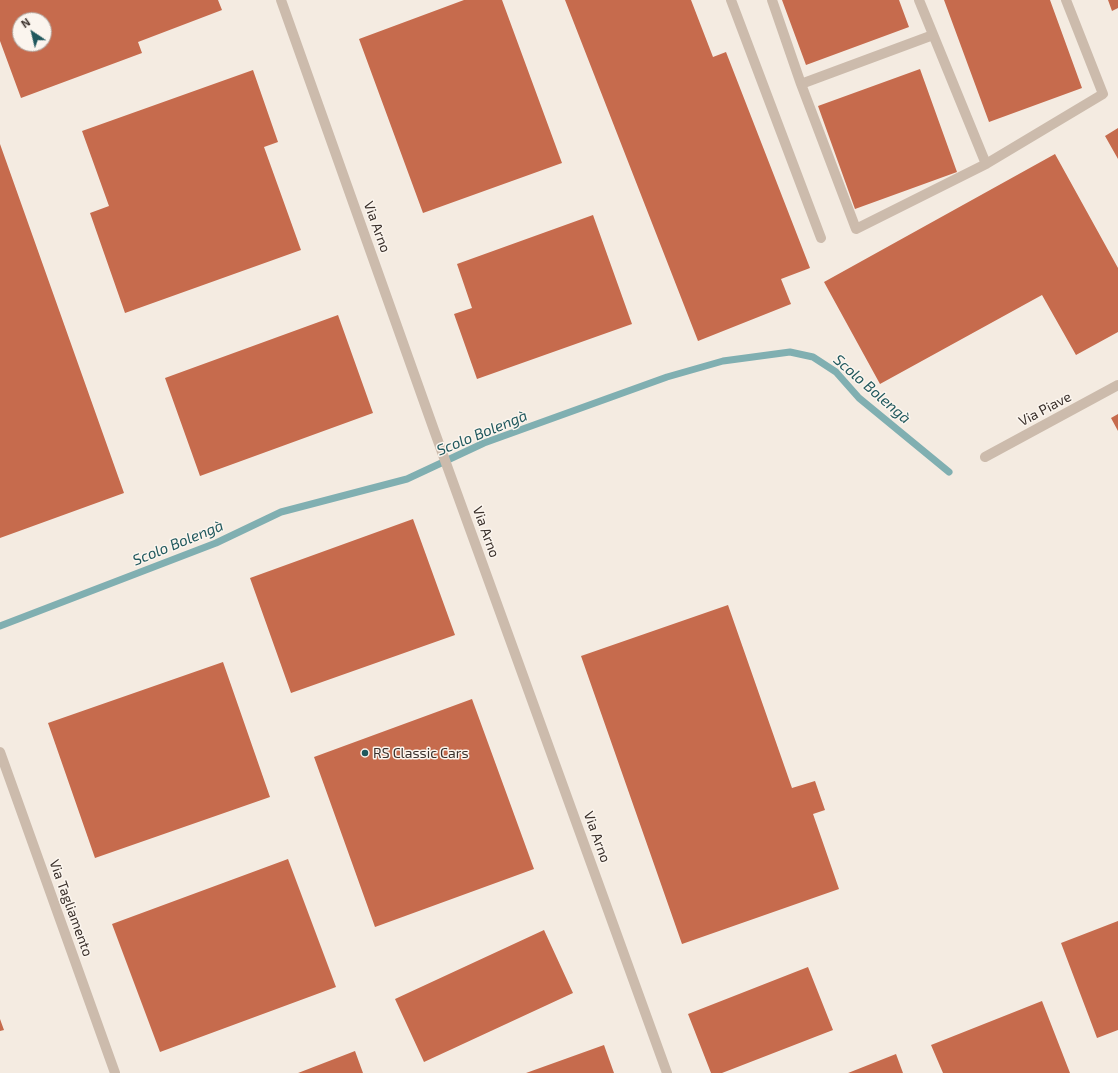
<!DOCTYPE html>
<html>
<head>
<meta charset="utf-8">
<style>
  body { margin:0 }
  #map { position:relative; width:1118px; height:1073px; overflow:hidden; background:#f4ebe1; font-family:"Exo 2",sans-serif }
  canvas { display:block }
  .north { position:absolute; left:12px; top:12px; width:40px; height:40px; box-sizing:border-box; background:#fbf5ee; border:1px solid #aea6a0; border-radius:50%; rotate:325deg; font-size:11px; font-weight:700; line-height:16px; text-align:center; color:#3a302b }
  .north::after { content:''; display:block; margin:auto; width:14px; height:18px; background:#20585d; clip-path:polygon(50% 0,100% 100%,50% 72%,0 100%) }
</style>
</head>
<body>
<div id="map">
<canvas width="1118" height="1073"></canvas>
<div class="north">N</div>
</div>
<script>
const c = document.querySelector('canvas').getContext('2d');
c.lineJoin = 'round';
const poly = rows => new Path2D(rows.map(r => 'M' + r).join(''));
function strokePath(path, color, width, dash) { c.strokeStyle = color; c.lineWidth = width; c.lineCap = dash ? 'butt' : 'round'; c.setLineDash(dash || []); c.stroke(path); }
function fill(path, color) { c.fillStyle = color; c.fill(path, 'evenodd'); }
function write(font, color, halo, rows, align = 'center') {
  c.font = font + ' "Exo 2",sans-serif'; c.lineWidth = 3; c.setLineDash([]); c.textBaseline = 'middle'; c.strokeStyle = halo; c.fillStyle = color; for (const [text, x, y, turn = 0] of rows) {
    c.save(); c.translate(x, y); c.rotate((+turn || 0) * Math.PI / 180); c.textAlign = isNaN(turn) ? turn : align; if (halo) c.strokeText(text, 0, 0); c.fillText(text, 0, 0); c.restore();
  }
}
strokePath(poly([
  [0,626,216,543,281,512,407,479,484,443,667,377,723,361,790,352,813,357,836,372,859,398,949,472]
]), '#80afb1', 7);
fill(poly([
  [0,0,218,0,222,10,138,42,142,53,21,98,0,41],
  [20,20,44,20,44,44,20,44],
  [464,0,502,0,562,163,423,213,359,39],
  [565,0,691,0,713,57,726,52,810,268,781,279,791,304,698,341],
  [782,0,899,0,909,27,806,65],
  [944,0,1050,0,1082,88,989,122],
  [1108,0,1118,0,1118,8,1112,11],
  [920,69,957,172,855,209,818,106],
  [253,70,278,142,264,147,301,250,125,313,90,213,109,206,82,131],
  [1118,128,1118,159,1105,136],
  [0,144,124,493,0,538],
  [1055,154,1118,268,1118,332,1076,355,1042,295,880,384,824,282],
  [593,215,632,324,477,379,454,314,472,308,457,264],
  [338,315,373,413,200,476,165,378],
  [1118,414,1118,431,1111,418],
  [413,519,455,635,291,693,250,578],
  [728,605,792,788,815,781,825,810,813,814,839,889,682,944,581,656],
  [223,662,270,797,95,858,48,723],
  [472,699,534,869,375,927,314,757],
  [288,859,336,987,160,1052,112,924],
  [1118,921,1118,1030,1097,1038,1061,943],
  [544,930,573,993,424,1062,395,999],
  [808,967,833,1030,722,1073,711,1073,688,1014],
  [1042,1001,1070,1073,943,1073,931,1045],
  [0,1019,4,1030,0,1031],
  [604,1045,614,1073,526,1073],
  [355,1051,363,1073,298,1073],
  [896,1054,903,1073,848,1073]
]), '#c66b4d');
strokePath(poly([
  [281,0,434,430,667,1073],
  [731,0,821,238],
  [772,0,801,84,856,229,986,164,1103,94,1066,0],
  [919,0,986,164],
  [801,84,933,35],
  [985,457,1118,385],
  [0,752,115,1073]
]), '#ccbbac', 10);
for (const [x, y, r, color] of [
  [365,753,4,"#20585d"]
]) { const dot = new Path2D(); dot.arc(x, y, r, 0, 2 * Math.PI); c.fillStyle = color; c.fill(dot); strokePath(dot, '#fbf5ee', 1.5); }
write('14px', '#3a302b', '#fbf5ee', [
  ["Via Arno",377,227,70],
  ["Via Piave",1045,409,-28],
  ["Via Arno",486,532,70],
  ["Via Arno",597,837,70],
  ["Via Tagliamento",71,908,70]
]);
write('14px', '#3a302b', '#fbf5ee', [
  ["RS Classic Cars",373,753]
], 'left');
write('italic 15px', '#20585d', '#fbf5ee', [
  ["Scolo Bolengà",872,389,41],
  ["Scolo Bolengà",482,433,-22],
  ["Scolo Bolengà",178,543,-22]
]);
</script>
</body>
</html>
